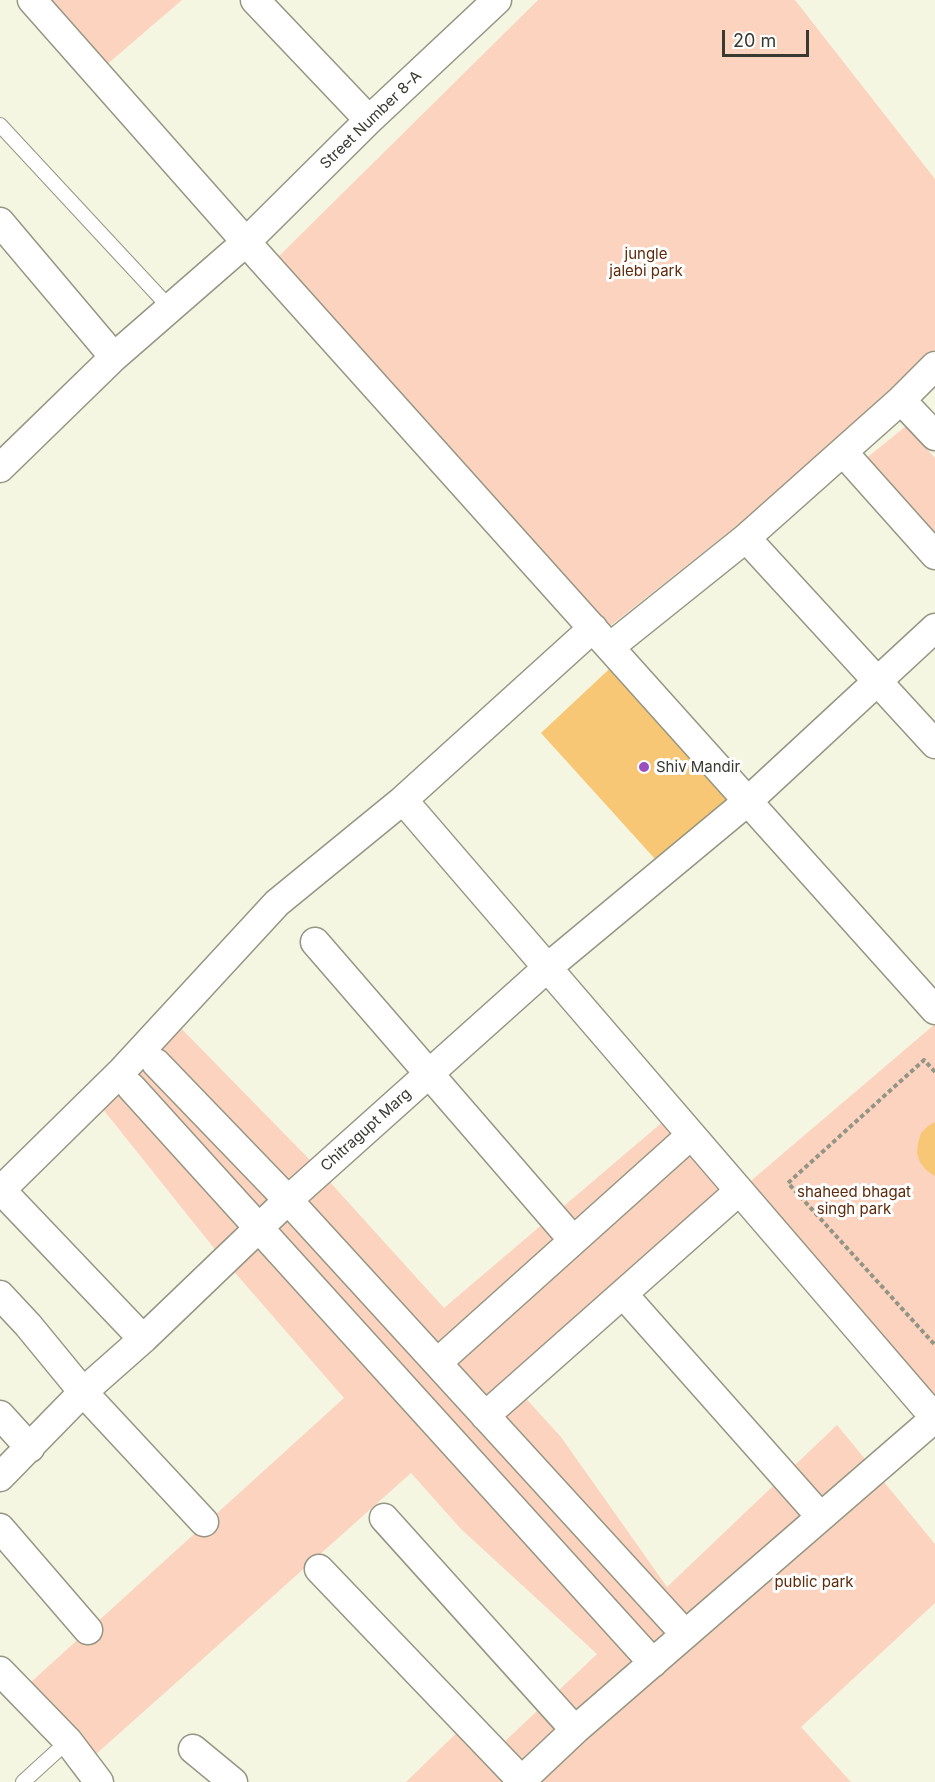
<!DOCTYPE html>
<html>
<head>
<meta charset="utf-8">
<style>
  body { margin:0 }
  #map { position:relative; width:935px; height:1782px; overflow:hidden; background:#f4f6e1; font-family:Inter,sans-serif }
  canvas { display:block }
  .scale { position:absolute; left:722px; top:30px; width:87px; height:27px; box-sizing:border-box; border:3px solid #383931; border-top:0; padding-left:8px; font-size:18px; line-height:21px; white-space:nowrap; color:#383931; -webkit-text-stroke:4px #fff; paint-order:stroke }
</style>
</head>
<body>
<div id="map">
<canvas width="935" height="1782"></canvas>
<div class="scale">20 m</div>
</div>
<script>
const c = document.querySelector('canvas').getContext('2d');
c.lineJoin = 'round';
function fill(path, color) { c.fillStyle = color; c.fill(path, 'evenodd'); }
const poly = rows => new Path2D(rows.map(r => 'M' + r).join(''));
function strokePath(path, color, width, dash) { c.strokeStyle = color; c.lineWidth = width; c.lineCap = dash ? 'butt' : 'round'; c.setLineDash(dash || []); c.stroke(path); }
function write(font, color, halo, rows, align = 'center') {
  c.font = font + ' Inter,sans-serif'; c.lineWidth = 6; c.setLineDash([]); c.textBaseline = 'middle'; c.strokeStyle = halo; c.fillStyle = color; for (const [text, x, y, turn = 0] of rows) {
    c.save(); c.translate(x, y); c.rotate((+turn || 0) * Math.PI / 180); c.textAlign = isNaN(turn) ? turn : align; if (halo) c.strokeText(text, 0, 0); c.fillText(text, 0, 0); c.restore();
  }
}
fill(poly([
  [36,0,182,0,97,73],
  [538,0,795,0,935,179,935,349,861,427,609,627,276,259],
  [906,426,935,458,935,547,863,461],
  [171,1018,309,1159,444,1308,672,1114,739,1191,935,1024,935,1417,739,1191,510,1381,561,1437,667,1587,837,1425,935,1544,935,1603,801,1727,851,1782,406,1782,473,1717,499,1747,597,1654,461,1529,411,1473,85,1764,20,1692,344,1398,217,1252,94,1098]
]), '#fcd3be');
fill(poly([
  [620,659,748,801,665,870,541,733],
  [935,1122,935,1176,926,1170,920,1162,917,1153,918,1143,921,1133,928,1126]
]), '#f7c775');
const service = poly([
  [0,125,170,308],
  [23,1782,68,1741]
]);
const minor = poly([
  [32,0,246,242,935,1010],
  [255,0,369,120],
  [0,222,114,357],
  [901,400,935,436],
  [843,452,935,555],
  [0,468,114,357,246,242,369,120,497,0],
  [746,538,935,744],
  [610,647,746,538,901,400,935,366],
  [403,800,935,1418],
  [315,942,573,1240],
  [156,1063,288,1200,685,1634],
  [131,1087,653,1663],
  [1,1190,143,1339],
  [0,1191,122,1071,277,903,403,800,593,628],
  [623,1294,820,1516],
  [0,1295,28,1325,83,1392,204,1522],
  [437,1363,691,1135],
  [0,1415,30,1448],
  [485,1416,739,1191],
  [0,1477,83,1392,143,1339,288,1200,547,968,748,801,935,628],
  [384,1518,575,1730,520,1782],
  [0,1528,88,1630],
  [319,1569,523,1782],
  [0,1671,68,1741,99,1782],
  [575,1730,935,1418],
  [193,1749,233,1782]
]);
strokePath(service, '#949683', 16);
strokePath(minor, '#949683', 31);
strokePath(poly([
  [935,1072,924,1060,788,1183,935,1345]
]), '#939586', 4, [4.5, 3]);
strokePath(service, '#fff', 14);
strokePath(minor, '#fff', 28);
for (const [x, y, r, color] of [
  [644,767,6,"#9a4ec0"]
]) { const dot = new Path2D(); dot.arc(x, y, r, 0, 2 * Math.PI); c.fillStyle = color; c.fill(dot); strokePath(dot, '#fff', 2); }
write('15px', '#383931', '#fff', [
  ["Street Number 8-A",371,120,-44],
  ["Chitragupt Marg",366,1130,-42]
]);
write('15px', '#5e2a0a', '#fff', [
  ["jungle",646,254],
  ["jalebi park",646,271],
  ["shaheed bhagat",854,1192],
  ["singh park",854,1209],
  ["public park",814,1582]
]);
write('15px', '#383931', '#fff', [
  ["Shiv Mandir",656,767]
], 'left');
</script>
</body>
</html>
